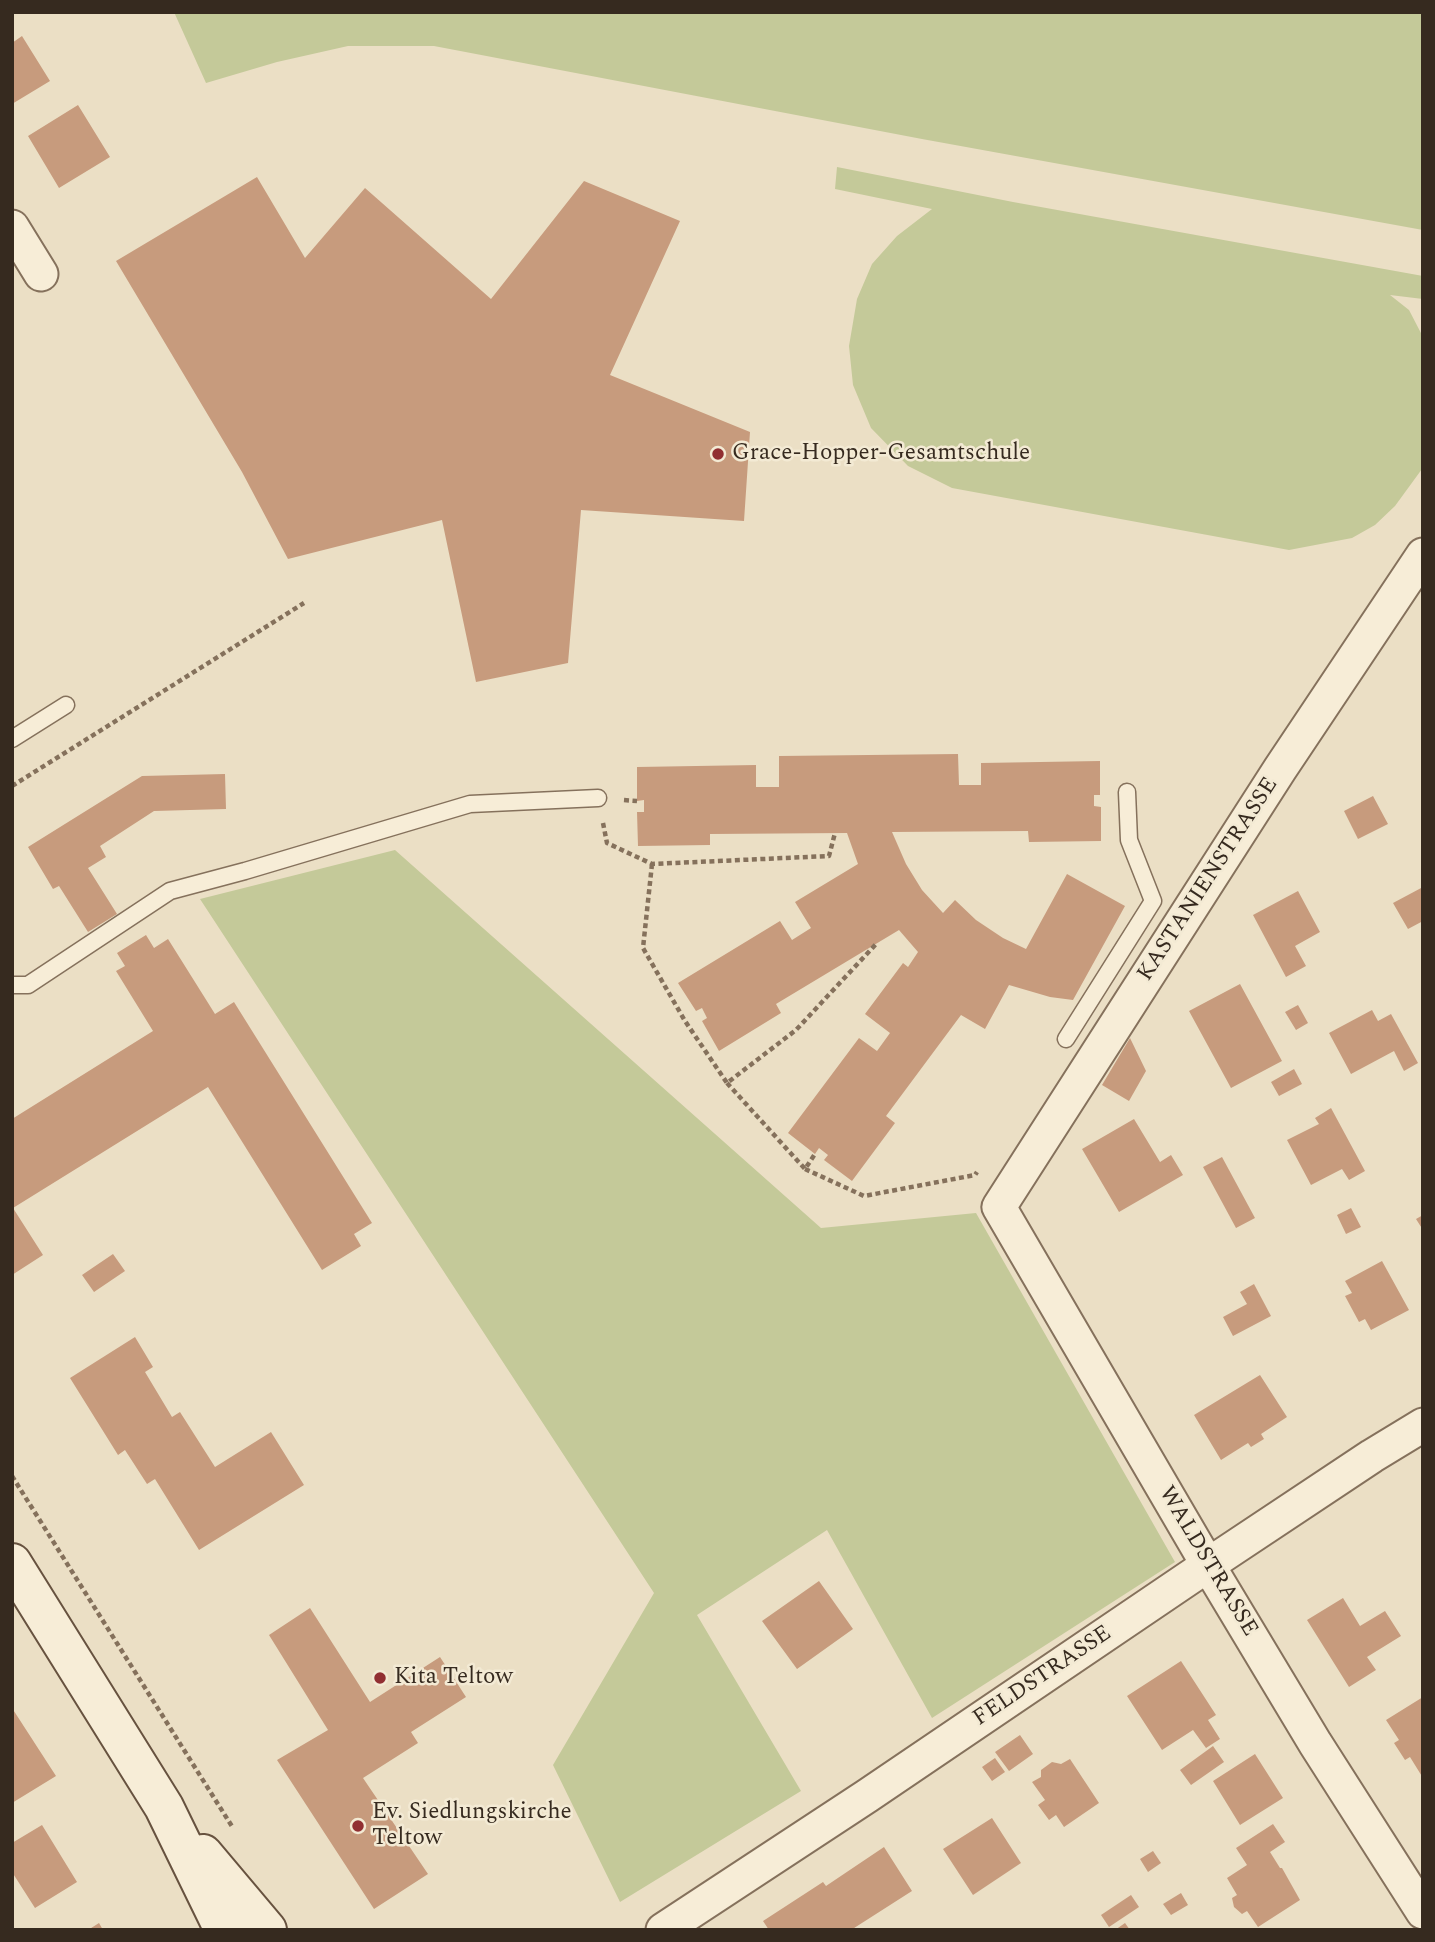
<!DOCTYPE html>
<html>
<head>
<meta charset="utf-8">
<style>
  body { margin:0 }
  #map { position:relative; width:1435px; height:1942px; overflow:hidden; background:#ebdfc5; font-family:Spectral,serif }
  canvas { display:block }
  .frame { position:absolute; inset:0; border:14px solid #362a1f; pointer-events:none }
</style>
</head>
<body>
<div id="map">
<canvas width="1435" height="1942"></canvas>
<div class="frame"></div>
</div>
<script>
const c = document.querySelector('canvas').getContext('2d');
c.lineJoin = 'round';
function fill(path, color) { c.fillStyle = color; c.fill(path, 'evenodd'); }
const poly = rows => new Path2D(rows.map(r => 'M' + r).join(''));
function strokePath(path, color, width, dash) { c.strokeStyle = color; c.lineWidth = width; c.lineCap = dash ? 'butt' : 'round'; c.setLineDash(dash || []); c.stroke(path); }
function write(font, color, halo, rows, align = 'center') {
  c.font = font + ' Spectral,serif'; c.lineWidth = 5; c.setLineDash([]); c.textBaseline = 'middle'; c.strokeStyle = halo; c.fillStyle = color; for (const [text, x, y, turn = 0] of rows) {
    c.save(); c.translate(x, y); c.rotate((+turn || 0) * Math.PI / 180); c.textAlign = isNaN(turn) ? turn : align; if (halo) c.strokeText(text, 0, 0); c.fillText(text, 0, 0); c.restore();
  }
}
fill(poly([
  [174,12,1423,12,1423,230,922,139,434,46,348,46,277,62,206,83],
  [837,167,1013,202,1423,276,1423,299,1390,295,1409,310,1423,337,1422,469,1395,506,1375,525,1352,538,1289,550,952,488,908,466,871,428,853,385,849,346,857,299,872,264,897,236,932,209,835,189],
  [395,850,821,1228,976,1213,1175,1562,932,1718,827,1530,697,1615,801,1791,620,1902,553,1765,654,1593,200,899]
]), '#c4c999');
fill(poly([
  [22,36,50,81,12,104,12,43],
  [78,105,110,157,59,188,28,136],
  [257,177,305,258,365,188,491,299,584,181,680,221,610,375,750,432,744,521,581,510,568,663,476,682,442,520,288,559,242,472,116,261],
  [958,754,959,785,981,785,981,763,1100,761,1100,795,1094,795,1094,806,1101,807,1101,841,1029,842,1028,831,892,832,906,864,922,890,943,913,955,900,976,920,1003,938,1026,949,1067,874,1125,906,1073,1000,1050,997,1009,985,985,1029,961,1015,886,1116,895,1123,852,1181,824,1160,828,1155,819,1148,815,1154,788,1133,859,1038,877,1051,890,1033,865,1014,903,963,908,967,918,952,899,930,776,1004,781,1013,719,1051,702,1021,707,1018,702,1008,696,1011,678,983,780,921,792,940,811,928,795,902,858,864,847,833,710,834,710,845,638,846,637,812,644,812,644,800,637,801,637,767,756,765,756,787,779,787,779,756],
  [225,774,226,809,154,811,100,846,106,857,88,868,117,914,88,932,59,886,53,889,28,847,142,776],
  [1373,796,1388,824,1358,839,1344,811],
  [1423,887,1423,921,1408,929,1393,903],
  [1298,891,1320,932,1295,946,1306,966,1286,977,1253,915],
  [146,935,154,948,168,939,215,1014,234,1002,372,1223,354,1234,361,1246,322,1270,208,1087,13,1208,43,1255,12,1275,12,1119,153,1031,116,971,125,966,117,953],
  [1240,984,1282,1061,1231,1088,1189,1011],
  [1298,1005,1308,1023,1296,1030,1285,1012],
  [1372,1010,1378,1021,1391,1014,1418,1063,1404,1071,1394,1051,1351,1074,1329,1033],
  [1130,1038,1146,1071,1129,1101,1102,1085],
  [1294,1069,1302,1084,1279,1096,1271,1082],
  [1331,1108,1365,1171,1349,1180,1342,1169,1311,1185,1287,1140,1319,1124,1315,1118],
  [1134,1119,1160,1162,1171,1155,1183,1175,1119,1212,1082,1149],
  [1222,1157,1255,1218,1236,1228,1203,1167],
  [1351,1208,1361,1227,1346,1234,1337,1215],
  [1423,1215,1423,1230,1416,1219],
  [113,1254,125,1271,94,1292,82,1275],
  [1382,1261,1409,1310,1371,1330,1365,1319,1359,1322,1345,1296,1352,1293,1345,1281],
  [1254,1284,1271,1316,1233,1336,1223,1317,1247,1304,1240,1292],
  [135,1337,153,1367,145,1372,172,1417,180,1412,215,1467,271,1432,304,1485,199,1550,155,1479,147,1484,125,1450,118,1455,70,1378],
  [1260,1375,1287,1417,1261,1434,1264,1439,1251,1447,1248,1443,1221,1460,1194,1415],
  [819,1581,853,1629,797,1669,762,1621],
  [1343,1598,1360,1626,1385,1611,1401,1636,1367,1657,1376,1670,1349,1687,1307,1620],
  [310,1608,370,1702,440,1657,466,1697,411,1732,418,1743,363,1778,428,1874,374,1909,277,1760,328,1730,269,1635],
  [1181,1661,1216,1715,1208,1720,1220,1739,1206,1748,1193,1730,1162,1750,1127,1696],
  [1423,1697,1423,1778,1410,1757,1405,1760,1394,1743,1399,1740,1386,1720],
  [12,1708,56,1776,12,1803],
  [1020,1735,1033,1754,1009,1771,995,1752],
  [1213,1746,1224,1762,1191,1785,1180,1770],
  [1255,1754,1283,1798,1240,1825,1213,1781],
  [995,1758,1005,1772,992,1781,982,1767],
  [1070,1759,1099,1803,1064,1827,1056,1815,1049,1820,1038,1805,1045,1800,1032,1782,1041,1777,1041,1770,1052,1762,1061,1764],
  [992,1818,1021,1863,973,1895,943,1849],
  [1273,1824,1285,1842,1270,1852,1280,1868,1282,1868,1300,1900,1258,1927,1247,1911,1242,1914,1234,1907,1232,1898,1237,1895,1227,1878,1247,1865,1236,1848],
  [42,1825,77,1882,35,1908,12,1872,12,1843],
  [884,1847,912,1891,851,1930,769,1930,763,1921,823,1882,826,1886],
  [1153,1851,1161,1863,1148,1872,1140,1859],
  [1181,1893,1188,1905,1171,1915,1163,1904],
  [1131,1895,1139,1907,1109,1927,1101,1915],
  [99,1923,103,1930,88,1930],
  [1125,1923,1130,1930,1115,1930]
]), '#c79b7d');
const service = poly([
  [12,739,66,705],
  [12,985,28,985,170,891,245,871,470,804,598,798],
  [1066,1039,1153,901,1129,840,1127,792]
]);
const minor = poly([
  [12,227,41,274],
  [1423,555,1280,769,999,1207,1208,1565,1315,1743,1423,1912],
  [663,1930,867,1796,1208,1565,1372,1456,1423,1425]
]);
const secondary = poly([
  [12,1563,164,1807,224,1930],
  [203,1854,267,1930]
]);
strokePath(service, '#85715c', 19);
strokePath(minor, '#85715c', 37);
strokePath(secondary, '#67523f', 42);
strokePath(poly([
  [12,786,304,603],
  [624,800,637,801],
  [603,823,607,843,652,864,829,856,835,833],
  [652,864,643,948,685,1021,727,1083,796,1030,877,943],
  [727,1083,805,1169,815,1154],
  [805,1169,864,1196,975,1175,977,1172],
  [12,1476,233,1828]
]), '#85715c', 4.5, [5, 3.5]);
strokePath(service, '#f7edd7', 16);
strokePath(minor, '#f7edd7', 33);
strokePath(secondary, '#f7edd7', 38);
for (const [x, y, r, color] of [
  [718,454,7,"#912f32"],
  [380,1678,7,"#912f32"],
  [358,1826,7,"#912f32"]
]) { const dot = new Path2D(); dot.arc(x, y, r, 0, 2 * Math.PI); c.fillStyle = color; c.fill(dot); strokePath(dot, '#f3ead4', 2.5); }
write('23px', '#362a1f', '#f3ead4', [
  ["Grace-Hopper-Gesamtschule",732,454],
  ["Kita Teltow",394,1678],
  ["Ev. Siedlungskirche",372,1813],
  ["Teltow",372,1839]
], 'left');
write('23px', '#362a1f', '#f3ead4', [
  ["KASTANIENSTRASSE",1209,880,-57],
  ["WALDSTRASSE",1207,1562,59],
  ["FELDSTRASSE",1043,1677,-34]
]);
</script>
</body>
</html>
